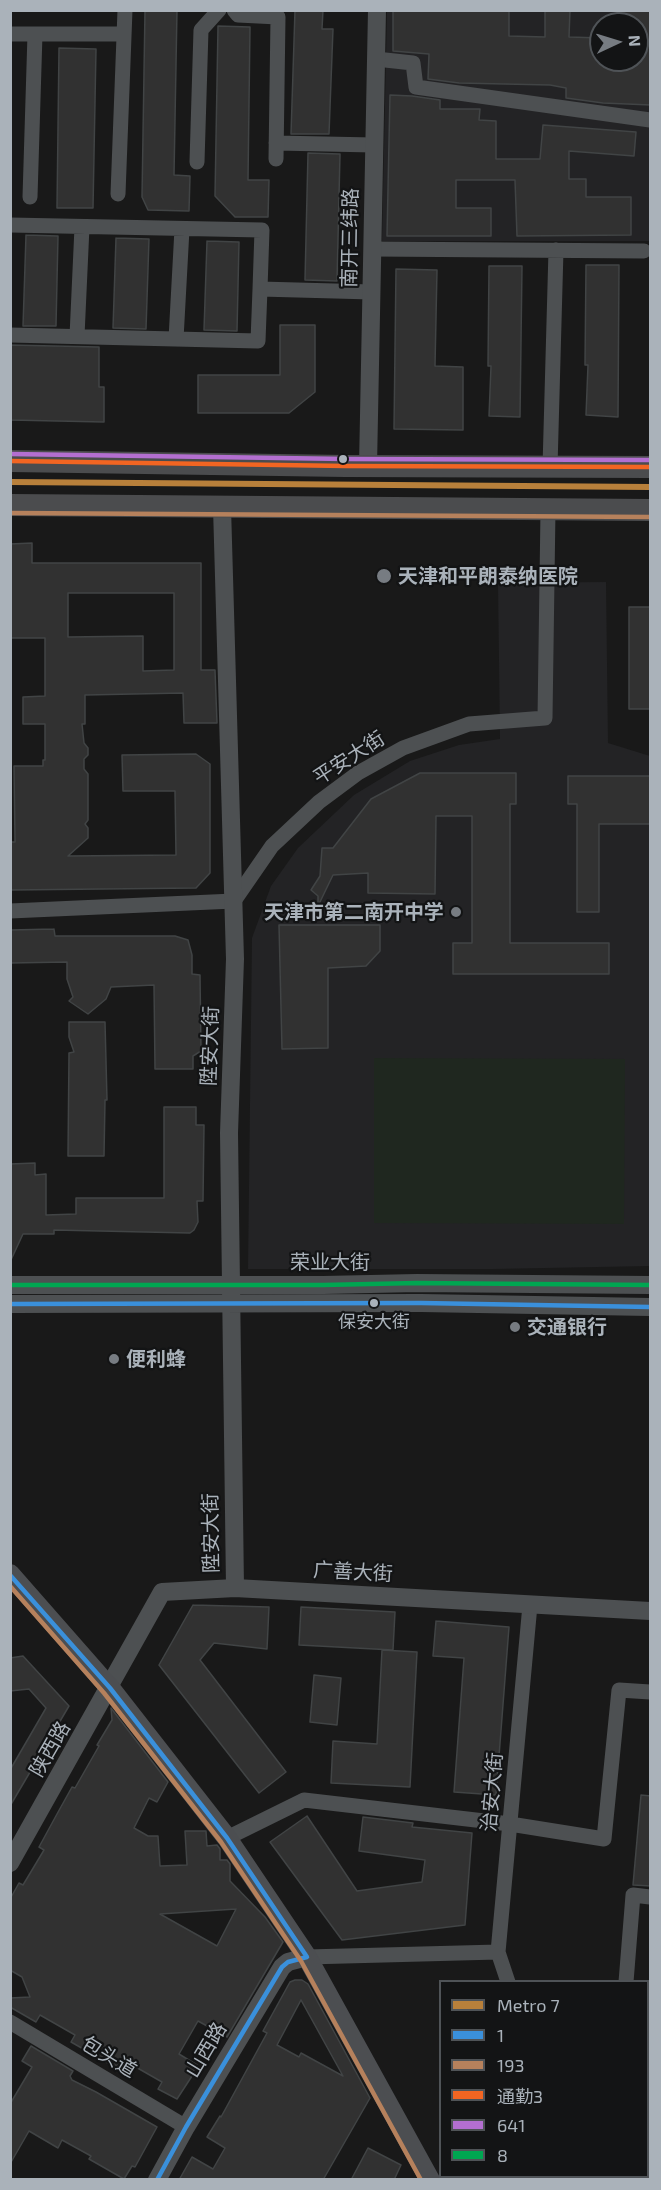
<!DOCTYPE html>
<html>
<head>
<meta charset="utf-8">
<style>
  body { margin:0 }
  #map { position:relative; width:661px; height:2190px; overflow:hidden; background:#191919; font-family:"Exo 2","Noto Sans SC",sans-serif }
  canvas { display:block }
  .frame { position:absolute; inset:0; border:12px solid #aab2ba; pointer-events:none }
  .legend { position:absolute; left:439px; top:1980px; width:210px; height:198px; box-sizing:border-box; background:#131415; border:2px solid #4f5357; margin:0; padding:8px 10px; list-style:none; font-size:18px; color:#aab2ba }
  .legend li { display:flex; align-items:center; gap:12px; height:30px }
  .legend b { width:30px; border:2px solid #4f5357 }
  .north { position:absolute; left:589px; top:12px; width:60px; height:60px; box-sizing:border-box; background:#131415; border:2px solid #4f5357; border-radius:50%; rotate:86deg; font-size:16px; font-weight:700; line-height:24px; text-align:center; color:#aab2ba }
  .north::after { content:''; display:block; margin:auto; width:21px; height:27px; background:#777c82; clip-path:polygon(50% 0,100% 100%,50% 72%,0 100%) }
</style>
</head>
<body>
<div id="map">
<canvas width="661" height="2190"></canvas>
<div class="frame"></div>
<ul class="legend">
<li><b style="height:8px;background:#b8803b"></b>Metro 7</li>
<li><b style="height:8px;background:#3a90db"></b>1</li>
<li><b style="height:8px;background:#b6815c"></b>193</li>
<li><b style="height:8px;background:#f26522"></b>通勤3</li>
<li><b style="height:8px;background:#b36fd0"></b>641</li>
<li><b style="height:8px;background:#00a651"></b>8</li>
</ul>
<div class="north">N</div>
</div>
<script>
const c = document.querySelector('canvas').getContext('2d');
c.lineJoin = 'round';
function fill(path, color) { c.fillStyle = color; c.fill(path, 'evenodd'); }
const poly = rows => new Path2D(rows.map(r => 'M' + r).join(''));
function strokePath(path, color, width, dash) { c.strokeStyle = color; c.lineWidth = width; c.lineCap = dash ? 'butt' : 'round'; c.setLineDash(dash || []); c.stroke(path); }
function write(font, color, halo, rows, align = 'center') {
  c.font = font + ' "Exo 2","Noto Sans SC",sans-serif'; c.lineWidth = 4.5; c.setLineDash([]); c.textBaseline = 'middle'; c.strokeStyle = halo; c.fillStyle = color; for (const [text, x, y, turn = 0] of rows) {
    c.save(); c.translate(x, y); c.rotate((+turn || 0) * Math.PI / 180); c.textAlign = isNaN(turn) ? turn : align; if (halo) c.strokeText(text, 0, 0); c.fillText(text, 0, 0); c.restore();
  }
}
fill(poly([
  [387,11,650,11,650,241,382,241],
  [601,24,637,24,637,60,601,60],
  [606,582,608,743,650,756,650,1266,493,1269,248,1269,252,938,271,886,298,848,354,795,410,761,459,745,500,739,498,583]
]), '#232325');
fill(poly([
  [374,1058,625,1059,624,1224,374,1223]
]), '#1f271f');
const building = poly([
  [145,10,177,10,174,175,190,176,189,211,148,210,142,197,145,10],
  [295,10,323,10,322,29,333,29,329,134,291,134,295,10],
  [393,10,509,10,509,36,545,37,545,10,570,10,569,37,601,38,601,60,637,60,637,24,618,24,618,10,651,10,651,105,603,103,566,98,566,88,550,85,459,83,428,79,429,54,393,51,393,10],
  [218,26,250,27,248,180,269,180,268,217,235,217,215,196,218,26],
  [59,48,96,49,93,208,57,208,59,48],
  [390,95,412,96,440,100,440,109,480,109,479,120,496,121,496,159,540,159,543,125,636,132,634,156,569,151,569,179,586,179,586,197,631,197,631,235,517,236,515,180,456,180,456,208,491,208,491,236,387,236,390,95],
  [308,153,340,154,337,281,305,280,308,153],
  [26,235,58,236,56,326,23,326,26,235],
  [116,238,149,239,146,329,113,328,116,238],
  [207,241,239,242,237,331,204,330,207,241],
  [586,265,619,265,618,417,586,415,588,365,585,365,586,265],
  [489,266,522,266,520,417,489,416,491,366,488,366,489,266],
  [396,269,437,270,435,366,463,367,463,430,394,429,396,269],
  [280,325,315,325,315,392,289,413,198,413,198,375,280,375,280,325],
  [10,345,99,347,99,387,104,387,104,422,10,420,10,345],
  [32,543,32,563,201,563,201,670,215,670,217,723,184,723,183,693,85,695,85,724,82,724,84,743,88,748,88,755,84,759,84,769,88,774,88,820,85,824,88,828,88,838,68,856,176,855,175,791,123,791,122,755,196,754,210,764,210,873,196,888,10,890,10,842,15,842,14,766,43,766,43,760,45,760,45,724,23,724,23,697,45,696,45,638,10,638,10,544,32,543],
  [68,593,174,593,174,670,143,671,143,636,68,637,68,593],
  [629,607,651,607,651,709,629,709,629,607],
  [420,773,516,773,516,804,510,804,510,943,609,943,609,974,453,974,453,943,472,943,472,816,436,816,435,894,368,893,368,873,333,875,318,906,318,896,311,890,320,876,322,848,333,848,371,799,420,773],
  [568,776,651,776,651,824,599,824,599,912,577,912,577,804,568,804,568,776],
  [279,925,380,925,380,951,366,966,328,968,328,1048,282,1049,279,925],
  [54,929,55,936,175,936,188,940,192,955,192,974,200,975,201,1051,193,1056,193,1069,155,1069,154,985,111,987,106,999,88,1014,69,1001,73,997,67,979,67,962,10,963,10,930,54,929],
  [69,1022,105,1022,107,1100,105,1100,104,1156,68,1156,69,1053,74,1052,69,1037,69,1022],
  [164,1107,196,1107,196,1125,204,1125,203,1201,197,1201,198,1222,194,1230,190,1233,54,1230,54,1234,23,1234,10,1262,10,1164,35,1163,35,1175,46,1174,46,1215,76,1214,76,1198,164,1198,164,1107],
  [193,1605,269,1607,267,1649,214,1643,200,1660,286,1772,259,1793,159,1665,193,1605],
  [301,1607,395,1612,393,1650,299,1645,301,1607],
  [436,1621,509,1627,496,1795,454,1792,464,1658,433,1656,436,1621],
  [382,1650,417,1652,410,1787,331,1783,333,1741,377,1744,382,1650],
  [23,1656,69,1706,10,1806,10,1770,46,1708,29,1689,10,1691,10,1658,23,1656],
  [314,1675,341,1678,337,1725,310,1722,314,1675],
  [111,1708,168,1782,157,1802,149,1798,134,1828,148,1836,158,1836,160,1866,187,1865,185,1831,206,1831,207,1846,217,1845,220,1849,220,1860,227,1860,230,1864,230,1881,265,1917,283,1942,227,2037,198,2021,179,2054,197,2065,193,2072,194,2073,177,2099,158,2089,162,2082,134,2066,129,2075,71,2042,75,2035,40,2015,36,2022,10,2007,10,1998,30,1997,22,1977,10,1970,10,1899,19,1883,23,1885,44,1850,39,1847,57,1814,72,1787,75,1788,99,1746,97,1745,112,1720,111,1708],
  [236,1909,217,1946,160,1914,236,1909],
  [641,1795,651,1796,651,1886,633,1885,641,1795],
  [307,1816,357,1891,422,1882,425,1860,359,1851,363,1817,413,1823,412,1827,472,1833,465,1925,342,1940,270,1842,307,1816],
  [295,1980,302,1980,308,1984,370,2098,323,2180,179,2180,192,2157,213,2169,225,2148,207,2137,220,2116,221,2117,267,2033,263,2031,290,1982,295,1980],
  [301,2000,343,2076,301,2053,299,2057,277,2045,301,2000],
  [31,2046,73,2071,70,2076,72,2080,96,2092,157,2127,135,2167,132,2166,124,2179,89,2159,91,2156,62,2140,58,2148,29,2131,10,2164,10,2104,32,2067,22,2061,31,2046],
  [368,2148,401,2165,394,2180,351,2180,368,2148]
]);
fill(building, '#313131');
strokePath(building, '#414445', 1.5);
strokePath(poly([
  [234,10,238,15,278,17,276,159],
  [10,34,123,34],
  [376,59,413,63,416,87,650,120],
  [276,143,374,145],
  [197,162,201,30,219,10],
  [118,194,125,10],
  [30,197,35,34],
  [10,225,262,230,260,289],
  [372,249,644,251],
  [10,335,258,341,260,289,372,292],
  [77,336,82,227],
  [176,339,182,229],
  [550,467,556,250],
  [10,911,234,901,272,846,319,802,358,773,403,748,469,724,545,718,548,510],
  [227,1838,304,1800,510,1824,604,1839,619,1690,650,1692],
  [307,1957,498,1952],
  [508,1982,498,1952,530,1605],
  [626,1982,633,1895,650,1897],
  [10,2022,186,2127],
  [648,2088,650,2088],
  [493,2180,495,2176],
  [574,2180,575,2176]
]), '#4d5052', 15);
strokePath(poly([
  [368,466,377,10],
  [222,507,235,959,229,1133,235,1588],
  [10,1285,323,1285,417,1283,650,1285],
  [10,1304,421,1303,650,1307],
  [10,1863,162,1592,235,1588,650,1611],
  [157,2180,186,2127,282,1967,288,1962,307,1957]
]), '#4d5052', 18);
strokePath(poly([
  [10,1574,110,1688,227,1838,307,1957,430,2180]
]), '#4c4e51', 20);
strokePath(poly([
  [10,461,346,466,650,467],
  [10,505,650,510]
]), '#4b4c4e', 22);
strokePath(poly([
  [10,1304,421,1303,650,1307],
  [10,1575,110,1688,227,1838,307,1957,288,1962,282,1967,186,2127,157,2180]
]), '#3a90db', 4.5);
strokePath(poly([
  [10,513,650,517],
  [10,1586,104,1693,221,1842,301,1961,421,2180]
]), '#b6815c', 4.5);
strokePath(poly([
  [10,461,346,466,650,467]
]), '#f26522', 4.5);
strokePath(poly([
  [10,454,346,459,650,460]
]), '#b36fd0', 4.5);
strokePath(poly([
  [10,1285,323,1285,417,1283,650,1285]
]), '#00a651', 4.5);
strokePath(poly([
  [10,482,650,487]
]), '#b8803b', 6);
for (const [x, y, r, color] of [
  [343,459,5,"#aab2ba"],
  [384,576,8,"#777c82"],
  [456,912,6,"#777c82"],
  [374,1303,5,"#aab2ba"],
  [515,1327,6,"#777c82"],
  [114,1359,6,"#777c82"]
]) { const dot = new Path2D(); dot.arc(x, y, r, 0, 2 * Math.PI); c.fillStyle = color; c.fill(dot); strokePath(dot, '#131415', 2); }
write('18px', '#aab2ba', '#131415', [
  ["保安大街",374,1322]
]);
write('20px', '#aab2ba', '#131415', [
  ["南开三纬路",350,238,-89],
  ["平安大街",349,758,-33],
  ["陞安大街",210,1046,-88],
  ["荣业大街",330,1262],
  ["陞安大街",211,1533,-91],
  ["广善大街",353,1572,3],
  ["陕西路",50,1749,-60],
  ["治安大街",492,1792,-85],
  ["山西路",206,2050,-59],
  ["包头道",109,2057,31]
]);
write('bold 20px', '#aab2ba', '#131415', [
  ["天津和平朗泰纳医院",398,576],
  ["天津市第二南开中学",444,912,"right"],
  ["交通银行",527,1327],
  ["便利蜂",126,1359]
], 'left');
</script>
</body>
</html>
